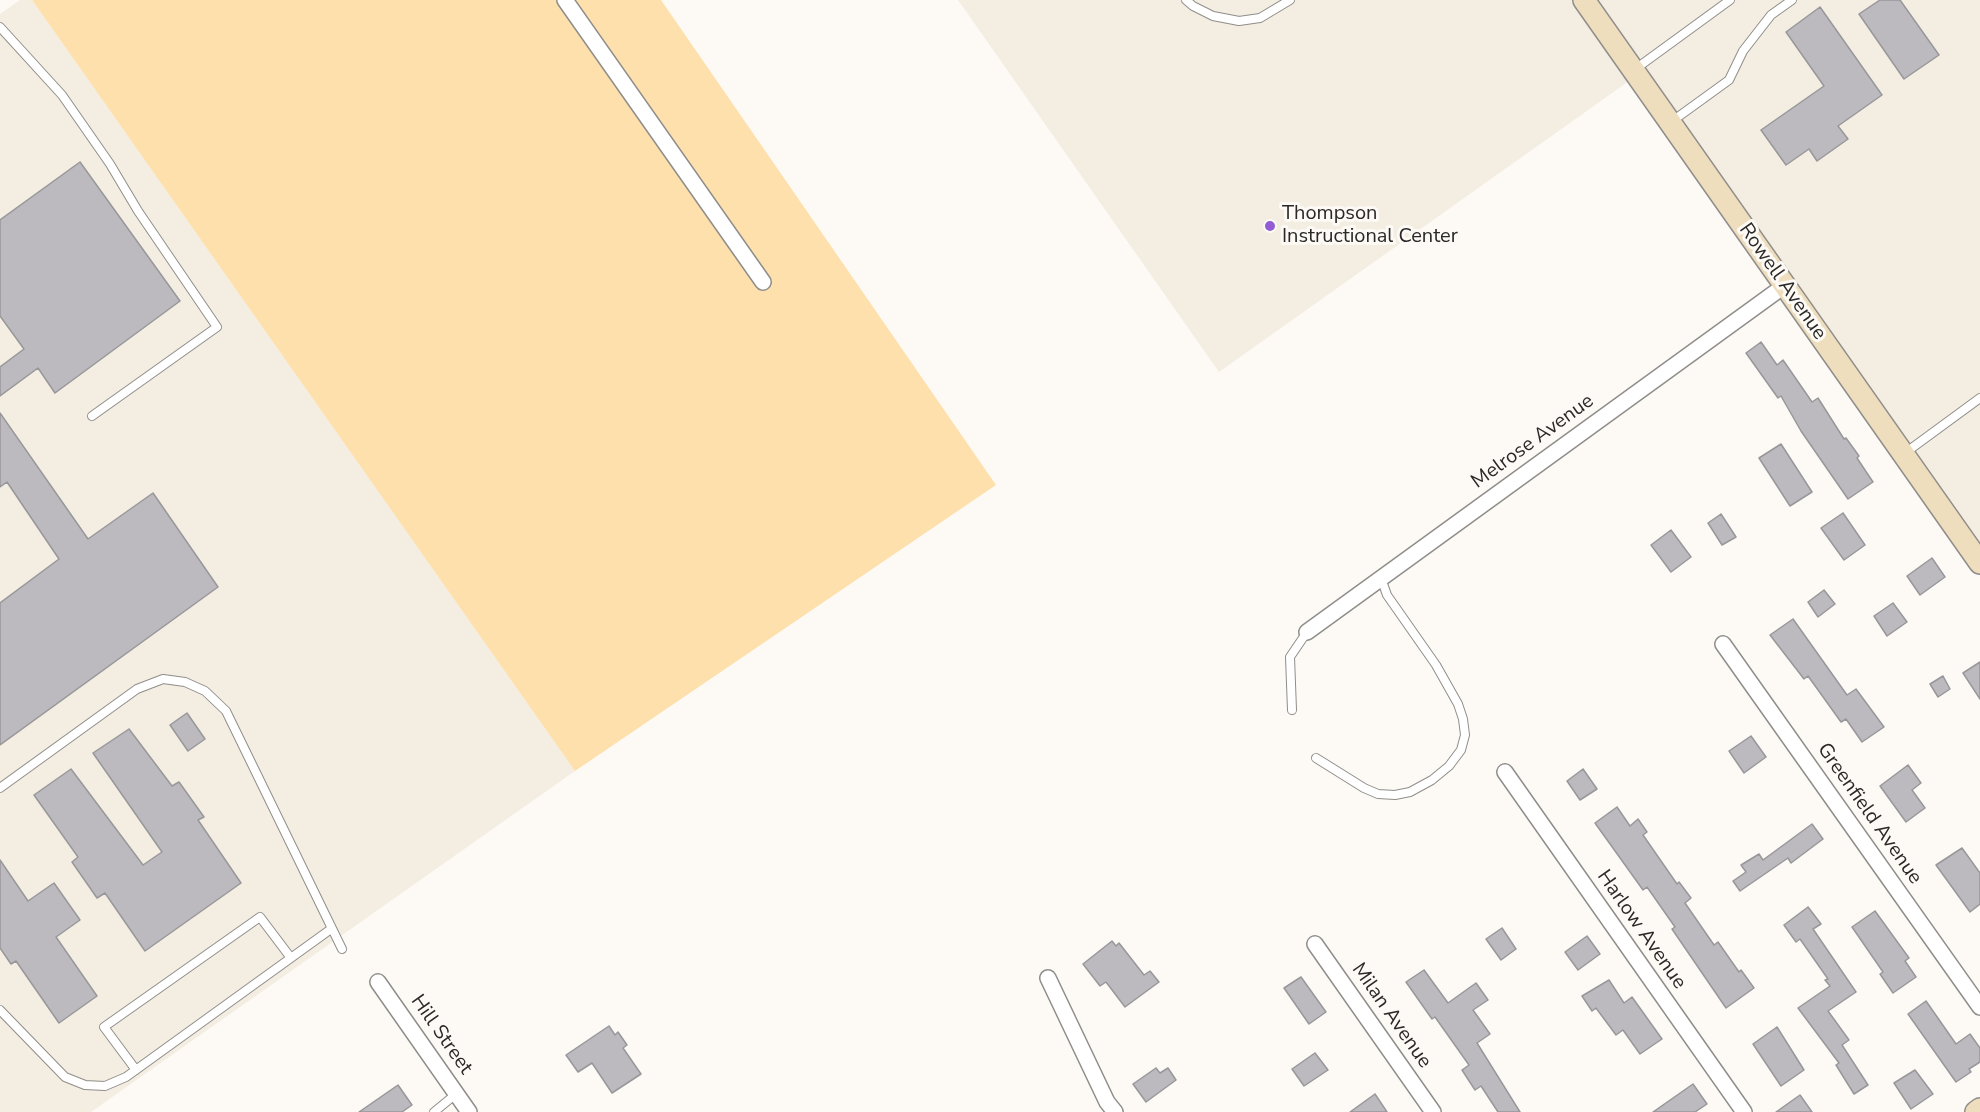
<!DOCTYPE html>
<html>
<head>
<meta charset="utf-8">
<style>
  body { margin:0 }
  canvas { display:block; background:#fdfaf6 }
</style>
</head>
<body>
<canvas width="1980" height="1112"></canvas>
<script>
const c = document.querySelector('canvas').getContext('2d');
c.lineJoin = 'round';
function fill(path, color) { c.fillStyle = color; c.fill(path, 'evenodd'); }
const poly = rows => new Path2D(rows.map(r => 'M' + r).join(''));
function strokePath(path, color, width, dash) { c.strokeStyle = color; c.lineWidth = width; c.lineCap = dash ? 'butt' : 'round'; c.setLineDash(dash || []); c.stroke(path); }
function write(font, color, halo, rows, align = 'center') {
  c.font = font + ' "Nunito Sans",sans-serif'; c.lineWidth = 6; c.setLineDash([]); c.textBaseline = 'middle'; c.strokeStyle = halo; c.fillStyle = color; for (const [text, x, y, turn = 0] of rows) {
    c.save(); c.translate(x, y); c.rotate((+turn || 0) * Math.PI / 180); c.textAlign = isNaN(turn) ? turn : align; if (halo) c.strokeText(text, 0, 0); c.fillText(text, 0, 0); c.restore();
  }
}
fill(poly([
  [20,0,32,0,575,771,91,1112,0,1112,0,14],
  [958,0,1573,0,1629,81,1219,372],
  [1588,0,1980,0,1980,547]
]), '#f3ede2');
fill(poly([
  [32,0,661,0,996,485,575,771]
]), '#fee0ad');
const building = poly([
  [1880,0,1900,0,1939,55,1904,79,1859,14,1880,0],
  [1820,7,1882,95,1838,126,1848,139,1817,161,1809,149,1786,165,1761,130,1824,86,1786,32,1820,7],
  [80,162,180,301,55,393,38,368,0,396,0,367,24,349,0,316,0,220,80,162],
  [1761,342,1777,365,1783,360,1812,402,1818,398,1844,439,1846,438,1859,456,1857,458,1873,482,1848,499,1801,431,1781,396,1778,398,1746,353,1761,342],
  [0,413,88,539,153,493,218,587,0,745,0,603,59,559,7,482,0,487,0,413],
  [1781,444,1812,492,1790,506,1759,458,1781,444],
  [1843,513,1865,545,1844,560,1821,528,1843,513],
  [1721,514,1736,537,1722,545,1708,523,1721,514],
  [1671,530,1691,557,1671,572,1651,545,1671,530],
  [1932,558,1945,577,1920,595,1907,576,1932,558],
  [1824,590,1835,604,1818,617,1808,602,1824,590],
  [1893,603,1907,622,1887,636,1874,616,1893,603],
  [1793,619,1847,695,1856,689,1884,727,1862,742,1846,719,1841,722,1808,676,1804,679,1770,635,1793,619],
  [1980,662,1980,699,1963,673,1980,662],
  [1943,676,1950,689,1938,697,1930,684,1943,676],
  [187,713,205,739,188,751,170,725,187,713],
  [129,729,172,786,179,782,204,817,198,820,241,883,145,951,105,893,97,898,72,862,78,857,34,795,71,769,143,865,162,852,93,753,129,729],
  [1751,736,1766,757,1744,773,1729,751,1751,736],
  [1908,765,1921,783,1912,790,1925,808,1906,822,1880,786,1908,765],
  [1583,769,1597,789,1580,800,1567,781,1583,769],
  [1617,807,1630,826,1638,819,1647,832,1643,835,1677,884,1679,882,1691,898,1685,903,1714,945,1718,942,1739,972,1741,970,1754,988,1726,1008,1672,929,1675,927,1647,887,1643,890,1595,823,1617,807],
  [1812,824,1823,839,1791,863,1788,858,1740,891,1733,881,1746,872,1741,865,1759,854,1763,860,1812,824],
  [1962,848,1980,873,1980,904,1970,912,1936,865,1962,848],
  [0,860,28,901,54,883,80,920,56,937,97,996,59,1023,16,961,11,964,0,948,0,860],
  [1808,907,1821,924,1813,929,1856,992,1828,1011,1849,1040,1842,1045,1868,1085,1854,1094,1836,1065,1839,1063,1798,1008,1830,986,1825,980,1828,979,1800,939,1796,942,1784,925,1808,907],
  [1875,911,1909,958,1905,961,1916,977,1893,993,1880,974,1883,972,1852,927,1875,911],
  [1502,928,1516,949,1501,960,1486,939,1502,928],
  [1587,936,1600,954,1578,970,1565,952,1587,936],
  [1112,941,1116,946,1119,943,1144,975,1150,971,1159,982,1125,1007,1106,982,1100,986,1083,964,1112,941],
  [1424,970,1448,1003,1476,983,1488,1000,1473,1010,1490,1034,1477,1043,1520,1112,1498,1112,1481,1086,1475,1090,1462,1070,1469,1065,1435,1017,1432,1019,1406,982,1424,970],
  [1301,977,1326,1012,1309,1024,1284,988,1301,977],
  [1609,980,1624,1003,1632,997,1662,1039,1640,1054,1623,1030,1616,1035,1596,1008,1592,1011,1582,996,1609,980],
  [1926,1001,1956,1044,1970,1034,1980,1048,1980,1062,1969,1069,1971,1072,1956,1082,1908,1014,1926,1001],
  [609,1026,615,1035,618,1032,627,1045,623,1048,641,1074,612,1093,592,1063,578,1072,566,1055,609,1026],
  [1777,1027,1804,1070,1781,1086,1753,1044,1777,1027],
  [1315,1053,1328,1070,1304,1086,1292,1069,1315,1053],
  [1156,1068,1160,1073,1168,1068,1176,1080,1146,1102,1133,1084,1156,1068],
  [1915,1070,1933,1094,1911,1109,1894,1083,1915,1070],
  [1693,1084,1707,1104,1695,1112,1653,1112,1693,1084],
  [398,1085,412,1105,402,1112,359,1112,398,1085],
  [1375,1094,1387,1112,1350,1112,1375,1094],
  [1800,1095,1812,1112,1776,1112,1800,1095]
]);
fill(building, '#bcbabe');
strokePath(building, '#98979a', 1.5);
const lane = poly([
  [1186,0,1193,6,1213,16,1239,21,1260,18,1290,0],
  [0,27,62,95,110,164,138,211,217,327,92,416],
  [1634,70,1730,0],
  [1671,122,1729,80,1743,51,1771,15,1792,0],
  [1905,453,1980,398],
  [1292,710,1290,657,1307,632],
  [1316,758,1364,788,1378,794,1395,795,1410,792,1432,780,1449,766,1461,750,1465,735,1463,719,1458,704,1436,665,1387,595,1381,578],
  [0,788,137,689,163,679,185,682,205,691,226,711,342,949],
  [0,1010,65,1077,85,1085,105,1086,126,1077,331,929],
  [136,1070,104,1027,260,917,291,958],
  [434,1112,456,1094]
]);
const street = poly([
  [565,0,763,282],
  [1307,632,1784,286],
  [1723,644,1980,1007],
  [1505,772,1744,1112],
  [1315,944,1433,1112],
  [1048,978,1107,1102,1115,1112],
  [378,982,469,1112]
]);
const secondary = poly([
  [1584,0,1980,563],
  [1976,1112,1980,1109]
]);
strokePath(lane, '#908e8a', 10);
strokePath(street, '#908e8a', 18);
strokePath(secondary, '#908e8a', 24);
strokePath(lane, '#fff', 8);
strokePath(street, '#fff', 15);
strokePath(secondary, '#eedebe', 21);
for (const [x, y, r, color] of [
  [1270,226,6,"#915cd4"]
]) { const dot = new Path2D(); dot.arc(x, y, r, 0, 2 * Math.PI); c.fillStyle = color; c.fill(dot); strokePath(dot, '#fdfaf6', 2); }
write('20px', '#2a2927', '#fdfaf6', [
  ["Thompson",1282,214],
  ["Instructional Center",1282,237]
], 'left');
write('20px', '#2a2927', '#fdfaf6', [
  ["Rowell Avenue",1782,282,55],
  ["Melrose Avenue",1533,442,-36],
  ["Greenfield Avenue",1869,814,55],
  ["Harlow Avenue",1641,930,55],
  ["Milan Avenue",1391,1016,55],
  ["Hill Street",441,1035,55]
]);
</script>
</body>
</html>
